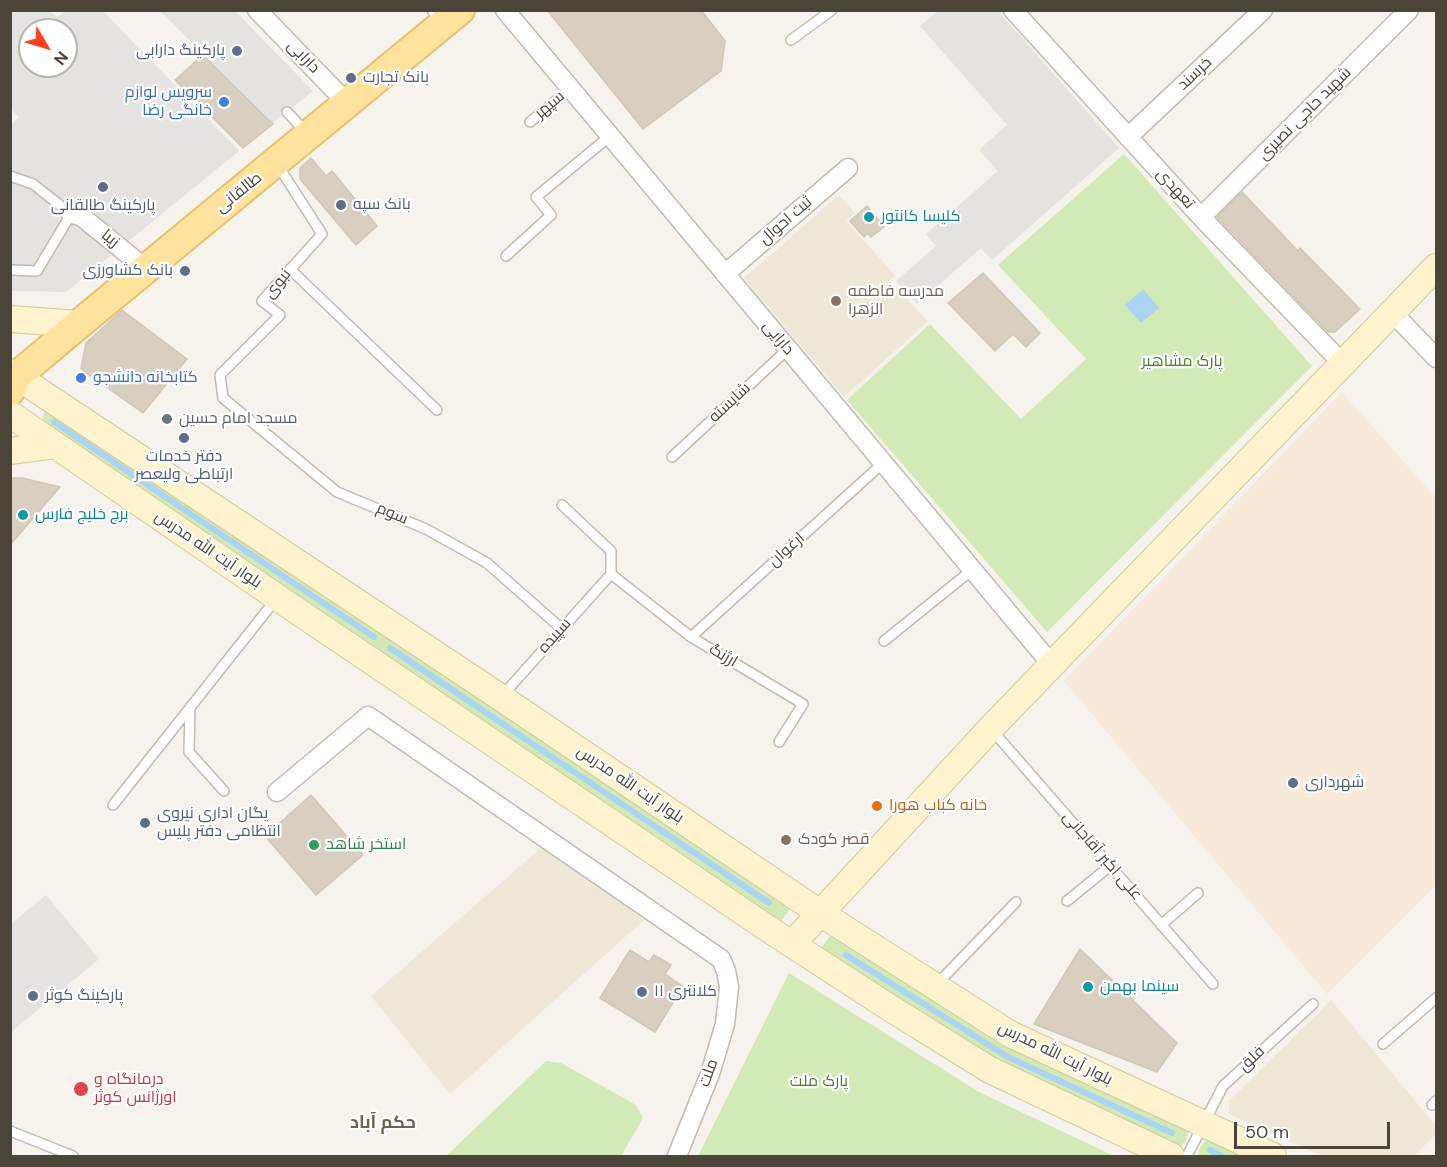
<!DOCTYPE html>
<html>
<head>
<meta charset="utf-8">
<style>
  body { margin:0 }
  #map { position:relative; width:1447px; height:1167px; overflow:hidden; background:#f6f3ec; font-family:"DM Sans",sans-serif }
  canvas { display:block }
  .frame { position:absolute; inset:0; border:12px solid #4b4439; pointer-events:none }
  .north { position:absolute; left:18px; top:18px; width:60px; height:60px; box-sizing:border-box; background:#fff; border:2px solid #b7b4b0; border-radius:50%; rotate:128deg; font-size:16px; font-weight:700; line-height:24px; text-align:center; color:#4b4439 }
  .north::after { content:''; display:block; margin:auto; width:21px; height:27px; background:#fc3f1d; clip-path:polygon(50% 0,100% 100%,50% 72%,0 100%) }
  .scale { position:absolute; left:1234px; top:1122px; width:156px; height:27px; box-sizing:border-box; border:3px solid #4b4439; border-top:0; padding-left:8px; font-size:18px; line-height:21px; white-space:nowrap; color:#4b4439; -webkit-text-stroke:4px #fff; paint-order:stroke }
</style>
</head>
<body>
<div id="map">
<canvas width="1447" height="1167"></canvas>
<div class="frame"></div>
<div class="north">N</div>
<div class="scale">50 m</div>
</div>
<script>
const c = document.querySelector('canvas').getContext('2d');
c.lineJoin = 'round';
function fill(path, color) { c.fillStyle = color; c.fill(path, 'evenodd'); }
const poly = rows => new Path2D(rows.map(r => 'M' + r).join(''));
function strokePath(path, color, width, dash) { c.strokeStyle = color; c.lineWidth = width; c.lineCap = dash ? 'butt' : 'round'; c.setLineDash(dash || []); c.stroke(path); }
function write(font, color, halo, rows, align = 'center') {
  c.font = font + ' "DM Sans",Cairo,sans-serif'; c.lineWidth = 4.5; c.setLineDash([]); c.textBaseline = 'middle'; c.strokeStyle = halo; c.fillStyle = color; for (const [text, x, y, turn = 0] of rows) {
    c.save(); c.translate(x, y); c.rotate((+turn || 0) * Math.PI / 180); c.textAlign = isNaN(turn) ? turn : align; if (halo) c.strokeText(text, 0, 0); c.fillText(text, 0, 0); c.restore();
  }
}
fill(poly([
  [1342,392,1436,498,1436,885,1327,994,1064,681]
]), '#f7ead8');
fill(poly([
  [839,195,855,213,846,221,895,275,890,281,928,321,844,397,744,278],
  [542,847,645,919,450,1094,371,996],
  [1331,1000,1436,1126,1436,1134,1414,1156,1322,1156,1229,1114,1229,1101]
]), '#efe8d6');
fill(poly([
  [1124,154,1312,366,1047,632,847,400,930,324,1021,419,1086,359,998,265],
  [52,408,798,898,773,932,42,424,43,414],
  [838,925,1189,1129,1186,1141,1180,1147,1162,1152,814,958],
  [789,973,979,1092,1114,1156,698,1156],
  [546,1061,561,1063,636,1105,643,1118,621,1156,446,1156],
  [1208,1138,1273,1156,1198,1156,1199,1149]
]), '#d2eab5');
fill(poly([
  [939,10,998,11,1119,148,992,260,981,248,917,304,896,281,936,246,926,234,998,171,979,150,1007,125,920,26],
  [11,11,49,11,57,17,66,11,103,11,239,151,66,292,11,291,10,127,19,117,11,109],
  [30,30,66,30,66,66,30,66],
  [160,11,235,11,313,91,273,123],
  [46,895,99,959,11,1032,11,924]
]), '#e5e3e0');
fill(poly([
  [1143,289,1159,308,1141,323,1125,305]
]), '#a9d4f2');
strokePath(poly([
  [54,422,374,637],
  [390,648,769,903],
  [846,955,1008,1057,1172,1133],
  [1210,1150,1222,1156]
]), '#a9d4f2', 6);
const building = poly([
  [547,10,701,10,725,41,721,71,643,129,547,10],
  [203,55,273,124,243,148,175,80,203,55],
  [311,158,326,176,332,171,377,226,356,245,300,179,300,168,311,158],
  [1242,192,1298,251,1300,248,1360,309,1335,332,1328,332,1217,217,1242,192],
  [867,206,884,227,871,237,868,233,864,237,850,221,867,206],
  [983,273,1040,333,1026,347,1013,334,995,351,948,303,983,273],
  [122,310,187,359,143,413,81,369,86,343,122,310],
  [10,478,22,478,60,487,10,545,10,478],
  [311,795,363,855,316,895,265,836,311,795],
  [1080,949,1177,1043,1157,1072,1034,1024,1080,949],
  [630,950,649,962,654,955,671,965,665,974,683,986,655,1032,600,998,630,950]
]);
fill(building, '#d8cfc1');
strokePath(building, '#d3c7b4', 1.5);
const lane = poly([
  [432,10,441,23],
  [791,40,832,10],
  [287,112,306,132],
  [530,122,570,89],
  [277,164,322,234,262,301,280,315,220,375,223,398,337,492,426,529,487,563,562,629],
  [10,176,33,184,71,214,37,271,10,270],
  [506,256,551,215,536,197,610,136],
  [290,269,437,410],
  [672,457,788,349],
  [562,505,611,551,611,574],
  [611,574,691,637,803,704,779,742],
  [691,637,883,463],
  [884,641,972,570],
  [502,696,611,574],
  [190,707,189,752,224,791],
  [992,730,1213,984],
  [113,805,276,599],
  [1067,901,1110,866],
  [1161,925,1198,893],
  [936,985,1016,902],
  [1383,1044,1436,998],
  [1432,1105,1436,1101],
  [10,1131,73,1156],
  [1187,1156,1223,1086,1313,1004]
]);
const street = poly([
  [257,10,348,104],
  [505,10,1052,665],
  [1013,10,1201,217,1343,364],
  [1128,137,1263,10],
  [71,214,81,216,146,269],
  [1201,217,1409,10],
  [725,274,848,168],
  [1393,313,1436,358],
  [277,792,368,716,721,959,726,971,729,987,725,1024,710,1074,677,1156]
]);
const secondary = poly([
  [10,319,79,324],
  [10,372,500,697,820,913,1010,1034,1273,1156],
  [10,414,278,598,773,932,890,1008,990,1070,1171,1156],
  [10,451,55,445],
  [792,944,990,729,1436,267]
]);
const primary = poly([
  [10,391,17,376,79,324,460,10]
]);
strokePath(lane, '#c2bbae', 12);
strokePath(street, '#c2bbae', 21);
strokePath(secondary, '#d6c79b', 28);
strokePath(primary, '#e6c16a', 32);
strokePath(lane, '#fff', 9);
strokePath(street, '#fff', 18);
strokePath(secondary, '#fff3cd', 26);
strokePath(primary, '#ffe39c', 28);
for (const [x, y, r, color] of [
  [237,51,6,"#5c6f8a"],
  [351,78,6,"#5c6f8a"],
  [224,102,6,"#3f7fe0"],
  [103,187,6,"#5c6f8a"],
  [341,205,6,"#5c6f8a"],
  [869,217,6,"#0f9aa8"],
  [185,271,6,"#5c6f8a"],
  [836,301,6,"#8d6e63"],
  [81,378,6,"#3f7fe0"],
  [167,419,6,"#6b7280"],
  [184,438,6,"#5c6f8a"],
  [23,515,6,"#0f9aa8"],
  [1293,783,6,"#5c6f8a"],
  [877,806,6,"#e8710a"],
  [145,823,6,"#5c6f8a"],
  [786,840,6,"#8d6e63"],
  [314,845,6,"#2e9e5b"],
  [1088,987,6,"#0f9aa8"],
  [642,992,6,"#5c6f8a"],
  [33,996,6,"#5c6f8a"],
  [81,1089,8,"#e0444e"]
]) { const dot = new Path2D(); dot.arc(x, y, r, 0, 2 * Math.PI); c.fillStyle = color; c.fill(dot); strokePath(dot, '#fff', 2); }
write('16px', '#4e5e75', '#fff', [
  ["پارکینگ دارابی",225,51,"right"],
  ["بانک تجارت",363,78],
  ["بانک سپه",353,205],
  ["پارکینگ طالقانی",103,206,"center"],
  ["بانک کشاورزی",173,271,"right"],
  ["دفتر خدمات",184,457,"center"],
  ["ارتباطی ولیعصر",184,475,"center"],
  ["شهرداری",1305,783],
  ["یگان اداری نیروی",157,814],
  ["انتظامی دفتر پلیس",157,832],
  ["کلانتری ۱۱",654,992],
  ["پارکینگ کوثر",45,996]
], 'left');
write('16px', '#4b4439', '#fff', [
  ["دارابی",303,57,46],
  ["خرسند",1195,74,-43],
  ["سپهر",550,105,-40],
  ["شهید حاجی نصیری",1305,114,-45],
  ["تعهدی",1175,189,48],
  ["طالقانی",239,193,-39],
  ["ثبت احوال",786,221,-41],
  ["زیبا",110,239,39],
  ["نبوی",278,284,-51],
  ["دارایی",778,338,50],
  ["شایسته",730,403,-43],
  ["سوم",392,514,23],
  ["بلوار آیت الله مدرس",208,550,34],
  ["ارغوان",787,550,-42],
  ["سپیده",555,636,-48],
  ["ارژنگ",723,656,31],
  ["بلوار آیت الله مدرس",630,785,34],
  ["علی اکبر آقاجانی",1102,856,49],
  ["بلوار آیت الله مدرس",1055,1054,26],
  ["فلق",1252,1059,-43],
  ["ملت",709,1073,-71]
]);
write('16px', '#366cbe', '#fff', [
  ["سرویس لوازم",212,93],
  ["خانگی رضا",212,111],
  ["کتابخانه دانشجو",93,378,"left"]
], 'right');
write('16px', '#0d838f', '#fff', [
  ["کلیسا کانتور",881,217],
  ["برج خلیج فارس",35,515],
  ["سینما بهمن",1100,987]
], 'left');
write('16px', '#785e54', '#fff', [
  ["مدرسه فاطمه",848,292],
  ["الزهرا",848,310],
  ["قصر کودک",798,840]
], 'left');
write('16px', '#4a7f2a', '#fff', [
  ["پارک مشاهیر",1182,362],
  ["پارک ملت",819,1082]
]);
write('16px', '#5b616d', '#fff', [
  ["مسجد امام حسین",179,419]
], 'left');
write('16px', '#c56008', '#fff', [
  ["خانه کباب هورا",889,806]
], 'left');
write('16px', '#27864d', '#fff', [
  ["استخر شاهد",326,845]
], 'left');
write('16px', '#be3a42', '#fff', [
  ["درمانگاه و",94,1080],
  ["اورژانس کوثر",94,1098]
], 'left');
write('bold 18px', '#6e6250', '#fff', [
  ["حکم آباد",383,1123]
]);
</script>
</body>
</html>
